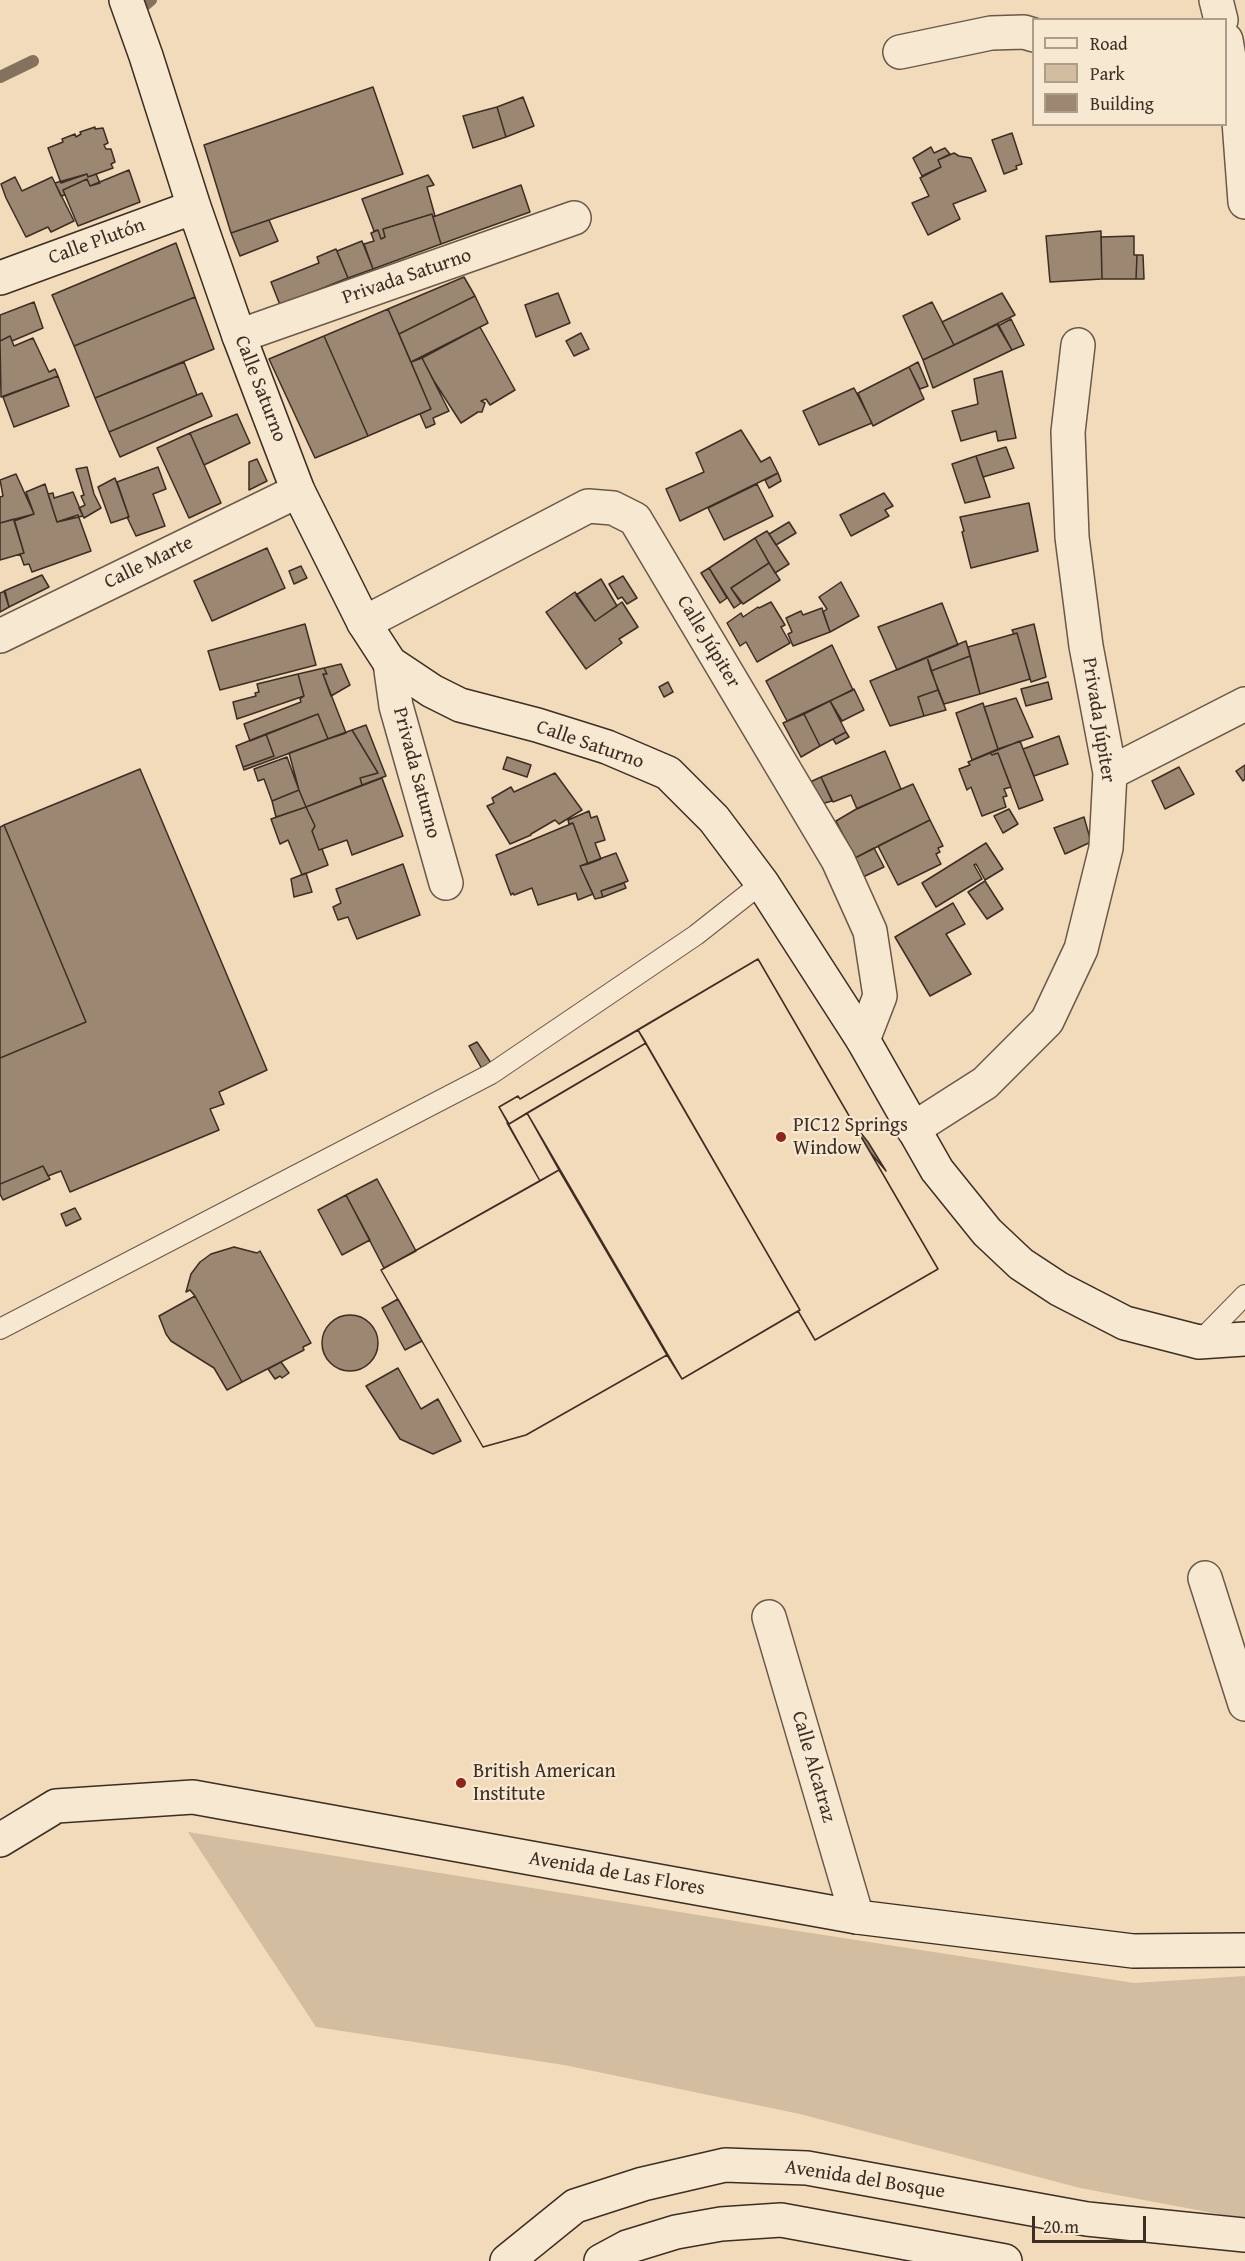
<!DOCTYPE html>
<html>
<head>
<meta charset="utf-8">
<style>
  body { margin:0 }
  #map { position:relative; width:1245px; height:2261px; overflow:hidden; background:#f2dbba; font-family:"Gentium Book Plus",serif }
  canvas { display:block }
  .legend { position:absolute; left:1032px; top:18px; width:195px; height:108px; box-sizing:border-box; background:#f7e8d2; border:2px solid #ad9d8c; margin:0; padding:8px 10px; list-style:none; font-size:18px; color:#3d2d23 }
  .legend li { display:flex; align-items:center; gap:12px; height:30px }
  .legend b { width:30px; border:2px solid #ad9d8c }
  .scale { position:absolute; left:1032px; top:2216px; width:114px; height:27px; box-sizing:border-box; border:3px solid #3d2d23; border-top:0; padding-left:8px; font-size:18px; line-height:21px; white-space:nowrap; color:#3d2d23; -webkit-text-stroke:4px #f7e8d2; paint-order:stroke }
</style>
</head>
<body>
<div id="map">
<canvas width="1245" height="2261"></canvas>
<ul class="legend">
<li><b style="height:8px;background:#f7e8d2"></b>Road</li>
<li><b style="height:16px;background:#d3bda0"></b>Park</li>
<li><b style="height:16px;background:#9b8772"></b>Building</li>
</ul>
<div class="scale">20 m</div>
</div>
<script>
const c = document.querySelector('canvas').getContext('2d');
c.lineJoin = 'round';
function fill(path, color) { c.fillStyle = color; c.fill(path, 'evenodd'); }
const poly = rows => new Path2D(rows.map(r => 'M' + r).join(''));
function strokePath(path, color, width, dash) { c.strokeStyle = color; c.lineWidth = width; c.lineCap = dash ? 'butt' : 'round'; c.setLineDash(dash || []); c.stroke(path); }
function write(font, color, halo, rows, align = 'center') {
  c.font = font + ' "Gentium Book Plus",serif'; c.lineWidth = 4.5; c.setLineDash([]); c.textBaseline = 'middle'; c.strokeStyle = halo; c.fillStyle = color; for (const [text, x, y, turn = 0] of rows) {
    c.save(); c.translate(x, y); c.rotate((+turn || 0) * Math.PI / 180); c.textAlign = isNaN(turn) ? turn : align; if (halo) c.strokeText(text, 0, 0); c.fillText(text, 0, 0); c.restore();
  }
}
fill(poly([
  [188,1832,772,1927,1134,1983,1245,1976,1245,2219,1080,2188,800,2114,564,2065,316,2027]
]), '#d3bda0');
strokePath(poly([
  [133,15,151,0],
  [0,77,33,61]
]), '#84725f', 12);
const building = poly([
  [373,87,403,174,231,233,204,145,373,87],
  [523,97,534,126,506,137,497,107,523,97],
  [497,107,506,137,473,148,463,116,497,107],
  [95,127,95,129,103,128,108,143,104,145,106,149,111,149,115,162,111,164,113,168,88,177,87,174,61,183,48,148,63,142,62,139,75,134,76,137,81,134,80,132,95,127],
  [1012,133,1022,164,1016,166,1017,169,1004,174,992,140,1012,133],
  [931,147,934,153,945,148,950,154,938,160,941,167,922,176,913,158,931,147],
  [954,153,959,156,971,158,986,191,953,204,960,219,928,235,912,203,929,196,920,178,941,167,938,160,954,153],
  [129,170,140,202,78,226,63,190,87,179,90,186,129,170],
  [87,174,88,177,96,174,100,183,90,186,87,179,63,190,65,195,61,196,55,183,87,174],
  [428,175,434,185,427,187,435,216,433,217,432,214,383,229,385,237,381,239,378,230,374,231,362,199,428,175],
  [15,177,22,191,52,177,74,221,51,232,48,227,26,237,6,198,1,184,15,177],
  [521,185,530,212,441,244,433,217,521,185],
  [432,214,441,244,373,269,364,244,374,241,371,233,378,230,381,239,385,237,383,229,432,214],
  [269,220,278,241,240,256,231,233,269,220],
  [1101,231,1102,279,1050,282,1046,236,1101,231],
  [1134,236,1134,255,1137,255,1136,279,1102,279,1101,237,1134,236],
  [362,241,373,269,348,278,337,251,362,241],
  [176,243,195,297,74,346,52,295,176,243],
  [336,249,348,278,280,305,271,282,319,263,317,257,336,249],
  [1137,255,1143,255,1144,279,1136,279,1137,255],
  [464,277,475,296,399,334,388,309,464,277],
  [558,293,570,323,536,337,525,305,558,293],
  [1002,293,1015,315,954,345,942,322,1002,293],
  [475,296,488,323,411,362,399,334,475,296],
  [195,297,214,349,95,398,74,346,195,297],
  [34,302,43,328,12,341,10,336,0,341,0,315,34,302],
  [932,302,954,345,923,360,903,316,932,302],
  [388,309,431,409,368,436,324,336,388,309],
  [1011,319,1024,345,1012,350,998,326,1011,319],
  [998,324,1012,350,933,388,923,360,998,324],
  [480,327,515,390,490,405,486,399,481,401,485,403,482,412,478,412,461,423,434,381,422,358,480,327],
  [581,333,589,349,574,356,566,341,581,333],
  [10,336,14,346,33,338,49,372,55,369,58,376,1,397,0,341,10,336],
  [324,336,368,436,315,458,269,359,324,336],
  [422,358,449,411,433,418,435,424,426,428,420,414,431,409,411,362,422,358],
  [184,362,197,395,109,432,95,398,184,362],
  [918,362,928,386,920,389,909,367,918,362],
  [909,367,924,399,873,426,858,393,909,367],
  [1002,371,1016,438,998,441,996,431,961,441,952,411,978,404,974,379,1002,371],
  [58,376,69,406,14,427,3,397,58,376],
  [854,388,872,423,819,445,803,411,854,388],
  [202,393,212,416,120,457,109,432,202,393],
  [237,414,250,443,204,465,190,433,237,414],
  [741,430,761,462,770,457,778,473,680,521,666,489,704,472,696,453,741,430],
  [190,433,221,503,189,518,157,448,190,433],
  [1006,447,1014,468,983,477,976,456,1006,447],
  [976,456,990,497,965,503,952,464,976,456],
  [257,459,267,481,249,490,249,462,257,459],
  [87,467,94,494,101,508,84,518,79,508,85,505,81,496,84,495,76,469,87,467],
  [158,467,166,489,153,494,165,526,136,536,127,517,129,517,117,482,158,467],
  [778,473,781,481,769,488,765,480,778,473],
  [16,474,34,514,0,523,0,497,3,496,0,480,16,474],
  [115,478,129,517,111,523,98,487,115,478],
  [45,484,57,522,78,515,91,551,32,572,29,564,24,565,20,554,24,553,14,521,34,514,26,492,45,484],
  [757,484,773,516,724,540,708,508,757,484],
  [73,492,83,516,57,522,48,494,53,493,54,498,73,492],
  [884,493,893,506,885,510,889,516,851,536,840,515,884,493],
  [1029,503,1038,551,971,568,962,532,964,531,960,517,1029,503],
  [14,519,24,553,0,560,0,523,14,519],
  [789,522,796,533,776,545,769,534,789,522],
  [767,531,789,564,775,573,755,538,767,531],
  [755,538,769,563,731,588,741,603,734,608,709,568,755,538],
  [267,548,285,588,212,621,194,581,267,548],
  [769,563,780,580,743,604,731,588,769,563],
  [301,566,307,578,294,584,289,571,301,566],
  [709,568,727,598,720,603,701,573,709,568],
  [42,575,49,587,9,607,4,591,42,575],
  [623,576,637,598,627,604,622,597,618,599,609,584,623,576],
  [601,579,617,606,595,621,576,595,601,579],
  [841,582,859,616,830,632,823,612,827,609,819,597,841,582],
  [5,591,9,607,0,612,0,593,5,591],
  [575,592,595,621,622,602,638,627,619,639,622,643,586,669,546,612,575,592],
  [771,602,785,625,781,627,790,643,757,662,746,642,740,646,727,623,741,613,743,617,758,607,759,608,771,602],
  [942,603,958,645,897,670,878,627,942,603],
  [822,608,830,632,793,646,788,634,792,632,786,618,801,611,803,615,822,608],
  [305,624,316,665,220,690,208,651,305,624],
  [1034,624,1046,677,1031,682,1017,633,1014,634,1012,630,1034,624],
  [1017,633,1030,679,980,694,968,647,1017,633],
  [966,641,970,656,931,671,927,657,966,641],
  [832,645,853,690,787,721,766,681,832,645],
  [970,656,980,694,944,704,931,671,970,656],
  [927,657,938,690,918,697,924,716,890,726,870,681,927,657],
  [341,664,350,685,331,696,323,674,327,674,324,668,341,664],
  [324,668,327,674,323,674,346,733,328,739,318,714,250,741,244,724,301,702,300,699,304,696,298,674,324,668],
  [298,674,304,696,237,719,233,702,256,696,255,693,259,692,257,684,298,674],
  [668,682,673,692,664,697,659,687,668,682],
  [1048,682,1052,699,1026,706,1021,689,1048,682],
  [854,689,864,710,842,721,830,701,854,689],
  [938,690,946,710,924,716,918,697,938,690],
  [1016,698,1033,737,998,749,984,707,1016,698],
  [830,701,846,732,820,746,804,714,830,701],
  [983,703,998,749,972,760,956,713,983,703],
  [318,714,328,739,244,770,243,767,274,756,266,734,318,714],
  [804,714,820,746,801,757,783,723,804,714],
  [366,725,386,776,362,785,360,778,378,773,352,730,366,725],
  [352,730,378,773,360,778,362,785,306,807,299,790,289,753,352,730],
  [846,732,849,737,836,744,833,739,846,732],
  [266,734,274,756,243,767,236,746,266,734],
  [1059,736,1068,764,1034,776,1023,749,1059,736],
  [1020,741,1043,800,1019,809,998,753,992,755,990,753,1020,741],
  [885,751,901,789,857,809,851,795,833,802,821,777,885,751],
  [990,753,992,755,998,753,1011,787,1004,789,1007,796,1003,797,1006,807,982,816,971,787,967,790,959,769,970,765,968,762,990,753],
  [287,757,299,790,272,801,264,779,258,781,254,769,287,757],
  [507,757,531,765,527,777,503,769,507,757],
  [1245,765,1245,779,1243,781,1236,771,1245,765],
  [1179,767,1194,794,1165,809,1152,781,1179,767],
  [140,769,267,1070,219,1092,224,1104,210,1109,219,1130,70,1192,61,1171,48,1176,43,1166,0,1184,0,1058,86,1022,4,825,140,769],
  [555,773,582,810,559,824,555,820,531,834,531,835,510,844,487,806,494,803,492,798,511,787,514,792,555,773],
  [821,777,832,801,821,804,810,782,821,777],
  [382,778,403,836,352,855,347,840,319,850,312,831,315,826,306,807,382,778],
  [913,784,930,820,855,858,836,821,858,808,913,784],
  [299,790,306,807,276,817,272,801,299,790],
  [306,807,315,826,312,831,319,850,322,849,328,865,302,875,288,840,280,844,271,819,306,807],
  [1009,809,1018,824,1003,833,994,816,1009,809],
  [589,811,591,818,597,816,605,840,595,843,601,859,588,864,573,823,569,824,568,820,589,811],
  [1084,817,1091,842,1065,854,1054,828,1084,817],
  [930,820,943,846,938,848,940,852,936,854,941,864,898,885,878,846,930,820],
  [573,823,588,864,580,866,593,894,578,900,576,893,538,905,532,888,514,895,513,893,511,895,496,855,573,823],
  [4,825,86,1022,0,1058,0,827,4,825],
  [986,843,1003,869,985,880,976,864,974,865,982,879,936,907,922,883,986,843],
  [874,848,884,867,861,878,855,858,874,848],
  [616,853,628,881,601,891,603,897,595,899,580,866,616,853],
  [403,864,420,915,357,939,348,917,338,920,333,907,341,903,336,889,403,864],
  [306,873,312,892,294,897,291,879,306,873],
  [985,881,1003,909,987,919,968,892,985,881],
  [624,883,626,888,603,897,601,891,624,883],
  [953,903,965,924,946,934,971,974,930,996,895,937,953,903],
  [758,959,938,1269,815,1340,798,1311,682,1379,667,1355,526,1435,483,1447,381,1270,540,1181,499,1107,518,1096,520,1099,758,959],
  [758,959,938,1269,815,1340,798,1311,800,1310,638,1030,758,959],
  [638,1030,646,1043,509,1124,499,1107,518,1096,520,1099,638,1030],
  [477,1042,491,1063,482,1069,469,1046,477,1042],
  [646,1043,800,1310,682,1379,527,1113,646,1043],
  [527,1113,559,1170,540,1181,507,1123,509,1124,527,1113],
  [853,1123,868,1142,886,1171,870,1152,853,1123],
  [43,1166,50,1179,3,1200,0,1194,0,1184,43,1166],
  [559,1170,667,1355,526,1435,483,1447,381,1270,559,1170],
  [377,1179,416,1251,384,1268,346,1195,377,1179],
  [346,1195,370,1240,342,1255,318,1210,346,1195],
  [75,1208,81,1219,66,1226,61,1214,75,1208],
  [234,1247,257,1253,260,1251,311,1343,303,1347,304,1350,242,1382,195,1296,190,1290,186,1292,191,1274,200,1262,211,1254,234,1247],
  [195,1296,242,1382,227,1390,214,1368,171,1341,166,1334,159,1316,195,1296],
  [398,1299,422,1341,405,1350,382,1308,398,1299],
  '322 1343a28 28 0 1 1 56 0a28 28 0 1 1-56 0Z',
  [281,1362,289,1373,282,1378,280,1376,275,1379,268,1369,281,1362],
  [398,1368,421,1409,438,1399,461,1441,433,1454,400,1439,366,1386,398,1368]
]);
fill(building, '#9b8772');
strokePath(building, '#3d2d23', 1.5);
const lane = poly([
  [0,1329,491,1074,696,935,762,883],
  [1199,1342,1245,1295]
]);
const street = poly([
  [1216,0,1221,20],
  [1226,40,1238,108,1245,202],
  [900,52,991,33,1024,32,1034,35],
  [239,336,574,218],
  [364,623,588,506,613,508,635,519,838,860,870,931,880,996,863,1040],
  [0,636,298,491],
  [390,663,396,706,446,883],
  [1110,773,1245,704],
  [913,1129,985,1083,1047,1021,1081,949,1106,848,1110,773,1086,646,1072,537,1068,432,1078,345],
  [1205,1578,1245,1704],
  [769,1617,857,1917]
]);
const secondary = poly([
  [126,0,146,56,194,207,239,336,298,491,364,623,390,663,432,691,460,705,537,725,607,747,668,773,714,819,762,883,863,1040,937,1170,987,1232,1021,1264,1059,1289,1125,1323,1199,1342,1245,1339],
  [0,278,194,207],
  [0,1840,56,1806,193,1797,857,1917,1133,1951,1245,1950],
  [507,2261,575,2206,643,2184,725,2165,807,2168,1087,2219,1245,2235],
  [601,2261,627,2247,676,2232,721,2224,781,2220,1005,2261]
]);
strokePath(lane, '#6a5849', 22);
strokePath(street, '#6a5849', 36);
strokePath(secondary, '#3d2d23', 36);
strokePath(lane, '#f7e8d2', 20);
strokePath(street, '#f7e8d2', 33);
strokePath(secondary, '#f7e8d2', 33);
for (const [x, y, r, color] of [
  [781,1137,6,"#8f2418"],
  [461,1783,6,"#8f2418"]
]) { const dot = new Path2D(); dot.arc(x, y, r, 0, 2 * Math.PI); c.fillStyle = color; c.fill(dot); strokePath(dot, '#f7e8d2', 2); }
write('20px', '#3d2d23', '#f7e8d2', [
  ["Calle Plutón",97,242,-20],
  ["Privada Saturno",407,277,-19],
  ["Calle Saturno",260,389,69],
  ["Calle Marte",149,563,-26],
  ["Calle Júpiter",708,642,59],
  ["Privada Júpiter",1098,720,81],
  ["Calle Saturno",590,745,19],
  ["Privada Saturno",416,773,75],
  ["Calle Alcatraz",813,1767,74],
  ["Avenida de Las Flores",617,1874,10],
  ["Avenida del Bosque",865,2180,9]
]);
write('20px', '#3d2d23', '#f7e8d2', [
  ["PIC12 Springs",793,1126],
  ["Window",793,1149],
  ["British American",473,1772],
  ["Institute",473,1795]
], 'left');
</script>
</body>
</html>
